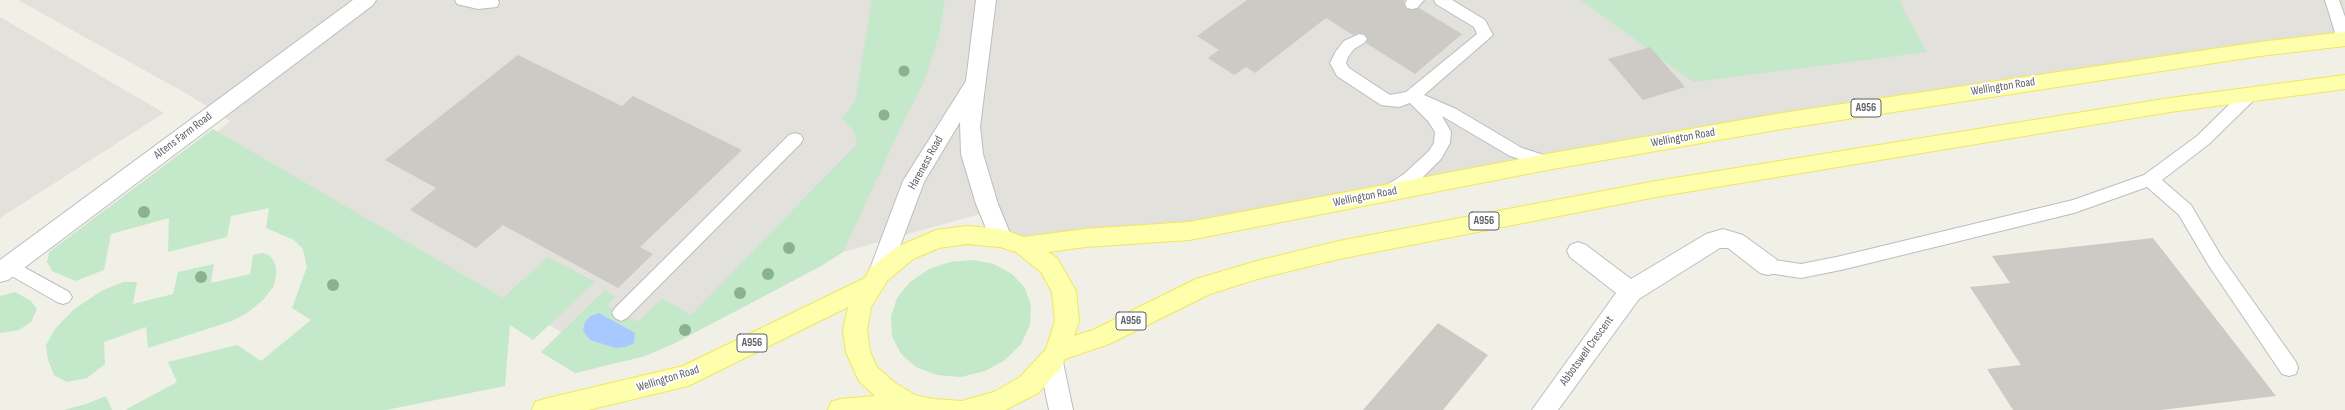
<!DOCTYPE html>
<html>
<head>
<meta charset="utf-8">
<style>
  body { margin:0 }
  canvas { display:block; background:#f0f0e7 }
</style>
</head>
<body>
<canvas width="2345" height="410"></canvas>
<script>
const c = document.querySelector('canvas').getContext('2d');
c.lineJoin = 'round';
function fill(path, color) { c.fillStyle = color; c.fill(path, 'evenodd'); }
const poly = rows => new Path2D(rows.map(r => 'M' + r).join(''));
function strokePath(path, color, width, dash) { c.strokeStyle = color; c.lineWidth = width; c.lineCap = dash ? 'butt' : 'round'; c.setLineDash(dash || []); c.stroke(path); }
function write(font, color, halo, rows, align = 'center') {
  c.font = font + ' "Sofia Sans Condensed",sans-serif'; c.lineWidth = 4; c.setLineDash([]); c.textBaseline = 'middle'; c.strokeStyle = halo; c.fillStyle = color; for (const [text, x, y, turn = 0] of rows) {
    c.save(); c.translate(x, y); c.rotate((+turn || 0) * Math.PI / 180); c.textAlign = isNaN(turn) ? turn : align; if (halo) c.strokeText(text, 0, 0); c.fillText(text, 0, 0); c.restore();
  }
}
fill(poly([
  [18,0,2345,0,2345,39,2044,81,1246,221,1024,246,987,212,843,252,821,266,675,343,645,356,575,373,541,352,561,332,217,132,230,121,189,95],
  [0,17,164,113,0,218]
]), '#e2e1db');
fill(poly([
  [870,0,945,0,939,35,924,82,900,129,843,252,821,266,675,343,645,356,575,373,541,352,605,290,615,297,607,305,638,322,662,299,691,315,857,144,854,131,842,118,855,102,872,1],
  [1581,0,1900,0,1903,9,1927,52,1693,82],
  [213,129,503,298,548,257,595,282,533,340,510,325,505,386,386,410,125,410,177,382,168,362,237,345,261,361,311,320,292,308,307,267,303,249,294,240,266,228,269,208,231,216,227,237,168,252,169,218,111,234,104,270,75,281,52,271,47,262,49,252],
  [262,253,269,255,273,260,276,267,276,276,274,286,263,300,247,313,232,321,148,348,146,327,104,342,105,364,87,378,67,382,54,375,48,360,46,345,55,329,73,310,101,291,123,282,137,282,133,304,173,294,178,272,214,264,211,283,250,274,253,255],
  [973,260,994,264,1012,274,1025,288,1031,306,1030,325,1021,344,1005,360,985,371,961,377,937,375,916,367,901,354,892,336,891,317,897,298,910,282,929,269,950,262],
  [15,292,31,301,37,309,31,322,19,330,0,333,0,296],
  [106,396,112,410,63,410,86,404]
]), '#c3e8ca');
fill(poly([
  [599,313,635,333,634,343,626,347,616,348,590,340,583,331,585,322,590,316]
]), '#a8c9ff');
fill(poly([
  [1247,0,1404,0,1404,5,1407,9,1419,8,1462,34,1415,74,1366,43,1368,39,1364,34,1358,33,1353,35,1326,18,1255,73,1246,67,1234,75,1208,58,1219,50,1197,36],
  [1650,47,1685,87,1643,100,1608,59],
  [518,55,622,106,633,96,742,150,640,247,653,254,618,288,503,225,476,248,410,210,436,188,385,160],
  [2153,238,2276,396,2161,410,2013,410,1987,369,2021,365,1970,287,2010,283,1992,256],
  [1438,323,1488,355,1443,410,1363,410]
]), '#cccac4');
const lane = poly([
  [455,0,498,0,499,3,497,7,478,9,457,4,455,0],
  [1407,0,1424,0,1417,8,1412,9,1407,8,1405,4,1407,0],
  [1434,0,1452,0,1485,20,1493,35,1424,95,1456,109,1522,148,1553,158,1555,162,1553,166,1547,168,1510,156,1442,116,1451,132,1450,143,1441,159,1416,184,1396,197,1390,198,1384,197,1382,192,1384,187,1404,174,1429,151,1434,143,1435,132,1428,121,1410,103,1399,107,1381,105,1337,76,1330,63,1336,51,1344,41,1359,34,1364,35,1367,39,1364,43,1354,49,1348,57,1346,63,1349,68,1390,95,1406,92,1477,34,1474,27,1436,4,1434,0],
  [2325,0,2339,0,2345,17,2345,44,2340,43,2337,39,2325,0],
  [2250,88,2256,90,2258,94,2256,98,2209,144,2162,180,2191,205,2221,256,2296,362,2298,368,2296,374,2289,376,2282,374,2209,266,2179,215,2147,187,2074,213,1841,270,1801,278,1768,273,1762,271,1759,266,1762,261,1768,259,1801,264,1841,256,2073,200,2144,175,2197,136,2244,90,2250,88],
  [795,133,801,135,803,139,801,143,627,318,621,321,615,318,612,313,615,308,789,135,795,133],
  [9,259,69,292,72,297,69,302,63,304,57,302,3,271,0,266,3,261,9,259]
]);
const street = poly([
  [353,0,376,0,373,5,8,280,0,282,0,260,353,0],
  [1723,229,1743,235,1776,259,1779,266,1776,273,1768,275,1760,273,1728,248,1720,248,1639,299,1558,410,1532,410,1616,293,1570,257,1567,251,1570,245,1578,242,1586,245,1631,279,1706,234,1723,229]
]);
const secondary = poly([
  [976,0,996,0,980,127,983,154,998,204,1012,238,1009,244,1001,247,993,244,990,238,976,204,961,154,960,122,924,182,887,281,879,283,871,281,868,274,903,181,966,81,976,0],
  [1051,352,1060,355,1063,362,1073,410,1049,410,1039,362,1042,355,1051,352]
]);
const primary = poly([
  [2345,32,2345,46,2260,56,1782,129,1547,170,1189,240,1085,247,1048,252,1057,258,1076,291,1079,321,1074,336,1093,330,1196,279,1257,261,1339,241,1656,181,2170,98,2345,75,2345,89,2170,112,1656,197,1339,259,1257,279,1210,294,1109,344,1065,359,1060,369,1038,393,1005,410,828,410,831,402,840,399,875,396,859,381,846,352,843,330,848,307,688,386,588,410,532,410,535,402,544,399,683,366,865,278,871,267,897,247,936,230,967,226,1001,229,1024,237,1085,229,1189,222,1547,154,1782,113,2260,42,2345,32],
  [967,244,1000,247,1016,252,1041,272,1052,292,1055,321,1046,349,1020,377,994,392,962,401,933,399,915,395,895,383,877,367,870,352,867,330,871,307,887,281,913,259,939,248,967,244]
]);
strokePath(lane, '#bbbdc2', 2);
strokePath(street, '#bbbdc2', 2);
strokePath(secondary, '#bcbdc4', 2);
strokePath(primary, '#f3e65c', 2);
fill(lane, '#fff');
fill(street, '#fff');
fill(secondary, '#fff');
fill(primary, '#fdffad');
c.fillStyle = '#88b38e';
for (const [x, y, r] of [
  [904,71,5.5],
  [884,115,5.5],
  [144,212,6],
  [789,248,6],
  [768,274,6],
  [201,277,6],
  [333,285,6],
  [740,293,6],
  [685,330,6]
]) { c.beginPath(); c.arc(x, y, r, 0, 2 * Math.PI); c.fill(); }
for (const [x, y, w] of [
  [1866,108,30],
  [1484,221,30],
  [1131,321,30],
  [752,343,30]
]) { const box = new Path2D(); box.roundRect(x - w / 2, y - 9, w, 18, 3); c.fillStyle = '#fff'; c.fill(box); strokePath(box, '#5e6067', 1); }
write('bold 11px', '#5e6067', null, [
  ["A956",1866,108],
  ["A956",1484,221],
  ["A956",1131,321],
  ["A956",752,343]
]);
write('12px', '#5e6067', '#fff', [
  ["Wellington Road",2003,87,-9],
  ["Altens Farm Road",183,136,-37],
  ["Wellington Road",1683,138,-10],
  ["Hareness Road",926,163,-61],
  ["Wellington Road",1365,197,-11],
  ["Abbotswell Crescent",1587,351,-54],
  ["Wellington Road",668,379,-17]
]);
</script>
</body>
</html>
